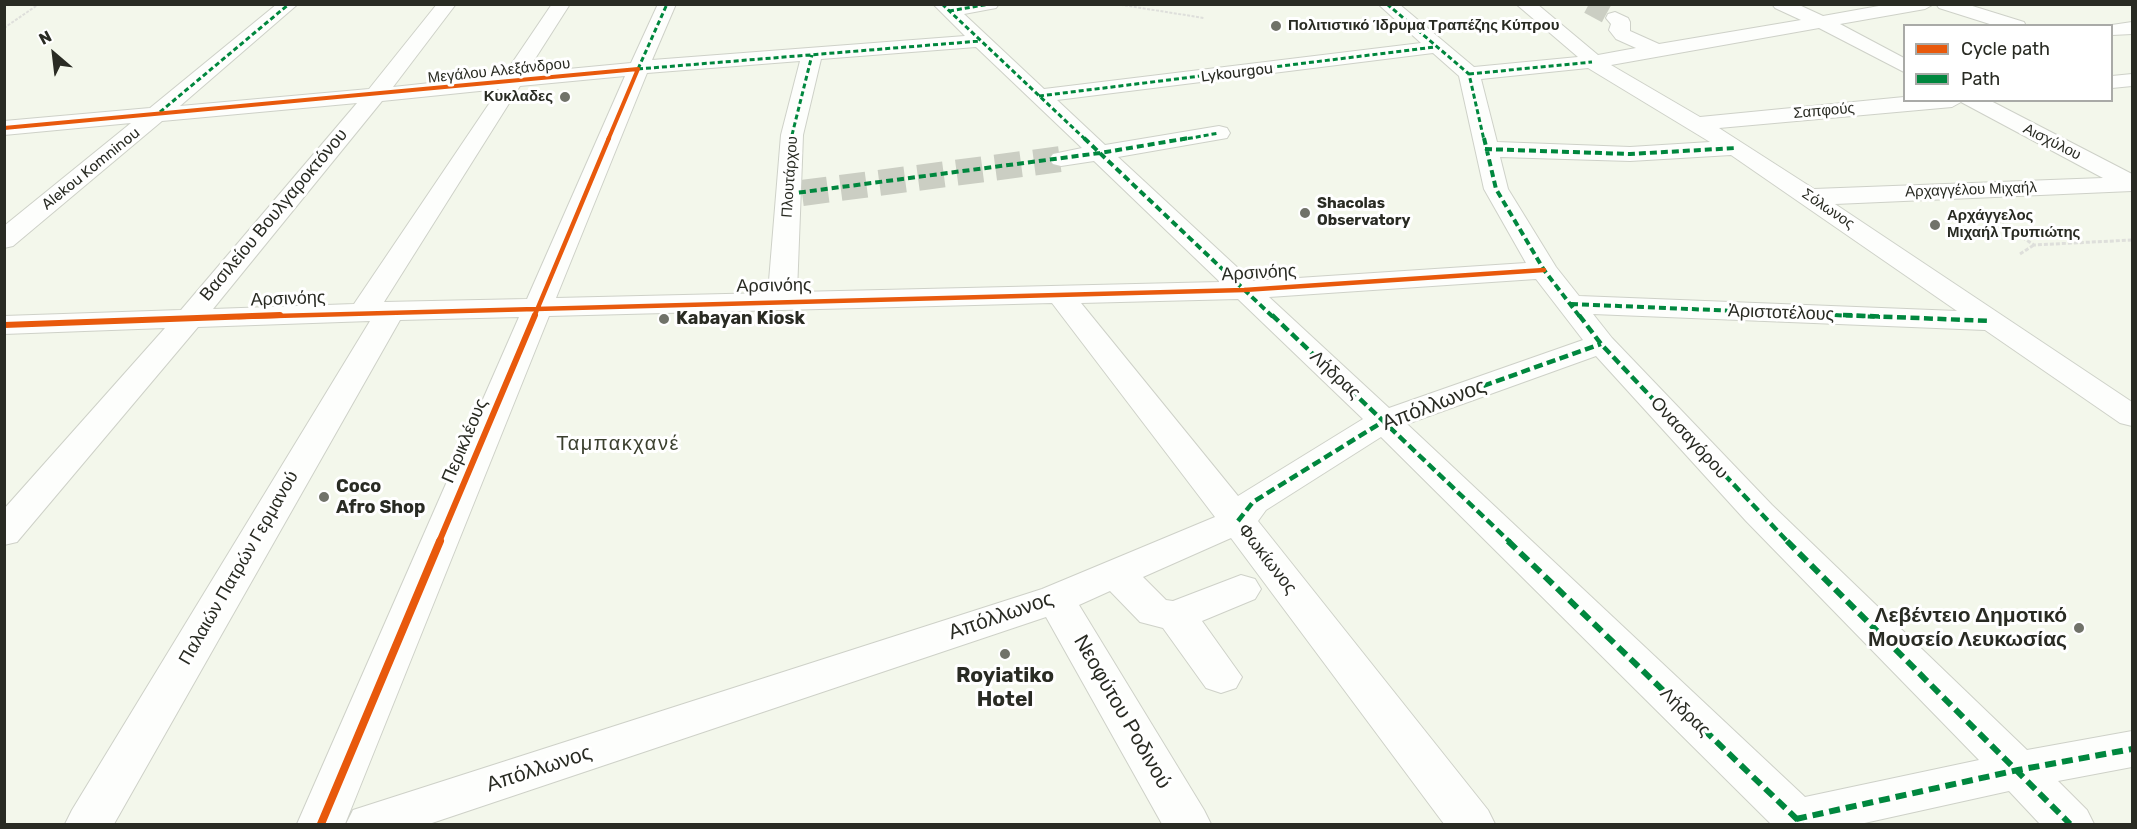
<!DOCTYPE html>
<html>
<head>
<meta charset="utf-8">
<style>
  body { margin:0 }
  #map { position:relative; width:2137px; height:829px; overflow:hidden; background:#f3f7eb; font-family:Rubik,sans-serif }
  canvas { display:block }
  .frame { position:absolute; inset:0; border:6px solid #292b23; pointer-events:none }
  .legend { position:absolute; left:1903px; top:24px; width:210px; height:78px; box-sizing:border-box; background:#fff; border:2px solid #a9aaa7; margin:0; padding:8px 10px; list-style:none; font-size:18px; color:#292b23 }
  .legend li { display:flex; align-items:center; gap:12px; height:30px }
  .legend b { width:30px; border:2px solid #a9aaa7 }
  .north { position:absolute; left:24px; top:24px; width:60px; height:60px; -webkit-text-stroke:4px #fff; paint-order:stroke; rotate:332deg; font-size:16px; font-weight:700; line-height:24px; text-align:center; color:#292b23 }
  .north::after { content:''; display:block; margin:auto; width:21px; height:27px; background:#292b23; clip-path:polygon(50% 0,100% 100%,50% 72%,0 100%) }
</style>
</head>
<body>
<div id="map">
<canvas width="2137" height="829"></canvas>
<div class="frame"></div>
<ul class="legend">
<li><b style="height:8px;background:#e8590c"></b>Cycle path</li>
<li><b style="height:8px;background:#00873e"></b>Path</li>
</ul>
<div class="north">N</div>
</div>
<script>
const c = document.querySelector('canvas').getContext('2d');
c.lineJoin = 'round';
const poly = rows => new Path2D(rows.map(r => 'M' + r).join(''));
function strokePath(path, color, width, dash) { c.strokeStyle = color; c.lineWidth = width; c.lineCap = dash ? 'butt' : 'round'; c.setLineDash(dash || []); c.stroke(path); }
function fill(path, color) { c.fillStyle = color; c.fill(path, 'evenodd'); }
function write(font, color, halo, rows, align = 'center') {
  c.font = font + ' Rubik,sans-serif'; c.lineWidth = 6; c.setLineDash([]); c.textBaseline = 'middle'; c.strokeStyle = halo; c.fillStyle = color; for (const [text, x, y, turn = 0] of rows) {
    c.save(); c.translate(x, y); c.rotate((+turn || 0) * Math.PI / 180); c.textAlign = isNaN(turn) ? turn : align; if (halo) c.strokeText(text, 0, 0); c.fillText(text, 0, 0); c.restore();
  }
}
strokePath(poly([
  [1589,4,1615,18]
]), '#cbcec3', 20, [20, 10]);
strokePath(poly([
  [802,193,1061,159]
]), '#cbcec3', 26, [26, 13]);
const minor = poly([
  [277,4,298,4,180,106,369,89,437,4,456,4,393,87,504,75,552,4,570,4,526,73,631,63,658,4,676,4,652,60,965,36,933,4,999,4,996,8,964,14,1044,89,1421,43,1378,4,1399,4,1474,67,1578,57,1516,4,1537,4,1598,55,1636,48,1616,39,1609,30,1611,24,1606,18,1608,14,1615,12,1628,18,1630,22,1630,31,1659,44,1801,20,1775,8,1772,4,1797,4,1823,16,1890,4,1934,4,1925,9,1840,24,1904,58,1904,72,1819,28,1611,65,1700,117,1904,97,1904,100,1989,100,2132,174,2132,191,1835,204,2132,402,2132,426,2120,423,1985,330,1593,314,1612,338,1772,505,2027,750,2132,731,2132,767,2058,781,2087,810,2094,824,2040,824,2009,791,1860,824,1771,824,1381,437,1266,510,1258,521,1488,810,1495,824,1444,824,1231,538,1143,577,1166,600,1173,601,1241,575,1255,579,1261,589,1255,599,1202,621,1242,677,1236,688,1221,693,1206,688,1163,628,1140,622,1110,591,1079,605,1204,810,1211,824,1162,824,1046,617,429,824,346,824,353,810,1042,589,1215,517,1052,303,549,316,345,824,297,824,519,317,400,320,114,824,65,824,72,810,370,321,198,327,17,542,4,545,4,509,165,328,4,334,4,316,181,310,357,103,162,121,13,246,4,248,4,226,131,123,4,135,4,121,150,108,277,4],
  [976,47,1082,148,1053,154,1049,159,1053,164,1061,166,1094,161,1220,282,797,292,803,135,821,59,976,47],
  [1433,53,1459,76,1484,189,1526,263,1252,281,1118,157,1227,138,1230,133,1227,128,1219,126,1105,145,1057,100,1433,53],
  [800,61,781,135,768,293,556,298,647,73,800,61],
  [1588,68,1710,142,1630,147,1497,142,1481,79,1588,68],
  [625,76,527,299,384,302,520,86,625,76],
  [499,89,354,304,213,309,382,101,499,89],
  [1961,102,2103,178,1814,189,1719,128,1952,107,1961,102],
  [1731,155,1957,311,1579,296,1556,267,1508,189,1500,157,1630,161,1731,155],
  [1536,279,1583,340,1389,408,1269,297,1536,279],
  [1238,299,1363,419,1238,496,1081,303,1238,299],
  [1596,356,1746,521,1979,760,1805,797,1407,424,1596,356],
  [1936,4,1966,4,2024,22,2026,26,1996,26,1939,8,1936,4],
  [2132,22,2132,34,2112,35,2112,26,2105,26,2132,22],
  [2132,74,2132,86,2112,88,2112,76,2132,74]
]);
strokePath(minor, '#ced1c8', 2);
strokePath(poly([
  [1116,4,1204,18],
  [4,28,39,4]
]), '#dedfdb', 2, [3, 1.5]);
strokePath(poly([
  [1997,221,2034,245,2132,240],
  [2020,254,2034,245]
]), '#dedfdb', 3, [4, 2]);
fill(minor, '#fdfefc');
strokePath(poly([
  [942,4,1086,140],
  [1387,4,1469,74,1484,140],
  [949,11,990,4],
  [638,69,980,41],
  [638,69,667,4],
  [1469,74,1592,62],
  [1039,96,1435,47],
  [160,112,289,4],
  [792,135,812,55],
  [1180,140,1219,133]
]), '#00873e', 3, [5, 3]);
strokePath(poly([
  [1084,138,1273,317],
  [1484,138,1496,189,1544,270,1580,317],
  [1485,149,1630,154,1736,148],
  [788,194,1100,153,1189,138],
  [1571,304,1880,317]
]), '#00873e', 4, [7, 4]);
strokePath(poly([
  [1272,315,1510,542],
  [1579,315,1601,344,1788,542],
  [1843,315,1991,321],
  [1238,521,1253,502,1384,421,1601,344]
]), '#00873e', 4.5, [9, 4.5]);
strokePath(poly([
  [1508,541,1802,824],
  [1787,541,2070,824],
  [1796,819,2018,770,2132,749]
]), '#00873e', 6, [11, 6]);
strokePath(poly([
  [4,128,638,69,608,140]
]), '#e8590c', 4);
strokePath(poly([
  [238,317,1244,290,1544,270],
  [534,317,609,138]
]), '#e8590c', 4.5);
strokePath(poly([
  [4,325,280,315],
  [439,542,535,315]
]), '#e8590c', 6);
strokePath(poly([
  [321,824,440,541]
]), '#e8590c', 8);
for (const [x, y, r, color] of [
  [1276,26,6,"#707269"],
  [565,97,6,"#707269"],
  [1305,213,6,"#707269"],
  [1935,225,6,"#707269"],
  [664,319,6,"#707269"],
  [324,497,6,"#707269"],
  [2079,628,6,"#707269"],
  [1005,654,6,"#707269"]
]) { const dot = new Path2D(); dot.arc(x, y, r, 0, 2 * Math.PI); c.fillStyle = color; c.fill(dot); strokePath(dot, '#fff', 2); }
write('bold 15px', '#292b23', '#fff', [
  ["Πολιτιστικό Ίδρυμα Τραπέζης Κύπρου",1288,26],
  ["Κυκλαδες",553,97,"right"],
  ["Shacolas",1317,204],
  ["Observatory",1317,221],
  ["Αρχάγγελος",1947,216],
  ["Μιχαήλ Τρυπιώτης",1947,233]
], 'left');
write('15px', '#292b23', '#fff', [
  ["Μεγάλου Αλεξάνδρου",499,71,-6],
  ["Lykourgou",1237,73,-7],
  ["Σαπφούς",1824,111,-5],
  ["Αισχύλου",2052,142,27],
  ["Alekou Komninou",91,169,-39],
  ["Πλουτάρχου",790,177,-86],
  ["Αρχαγγέλου Μιχαήλ",1971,190,-2],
  ["Σόλωνος",1828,209,34]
]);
write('18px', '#292b23', '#fff', [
  ["Βασιλείου Βουλγαροκτόνου",274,215,-50],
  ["Αρσινόης",1259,273,-3],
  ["Αρσινόης",774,286,-1],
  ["Αρσινόης",288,299,-2],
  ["Ἀριστοτέλους",1781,313,2],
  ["Λήδρας",1335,375,43],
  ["Ονασαγόρου",1689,438,47],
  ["Περικλέους",465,441,-67],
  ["Φωκίωνος",1267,559,52],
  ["Παλαιών Πατρών Γερμανού",239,568,-60],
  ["Λήδρας",1685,712,44]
]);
write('bold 18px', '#292b23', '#fff', [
  ["Kabayan Kiosk",676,319],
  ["Coco",336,487],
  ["Afro Shop",336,508]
], 'left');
c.letterSpacing = '1.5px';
write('20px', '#3a3f2e', '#fff', [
  ["Ταμπακχανέ",618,444]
]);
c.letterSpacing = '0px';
write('21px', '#292b23', '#fff', [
  ["Απόλλωνος",1434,405,-21],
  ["Απόλλωνος",1001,616,-19],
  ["Νεοφύτου Ροδινού",1122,712,60],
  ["Απόλλωνος",539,769,-18]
]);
write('bold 21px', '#292b23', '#fff', [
  ["Λεβέντειο Δημοτικό",2067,616],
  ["Μουσείο Λευκωσίας",2067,640],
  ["Royiatiko",1005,676,"center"],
  ["Hotel",1005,700,"center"]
], 'right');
</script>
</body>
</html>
